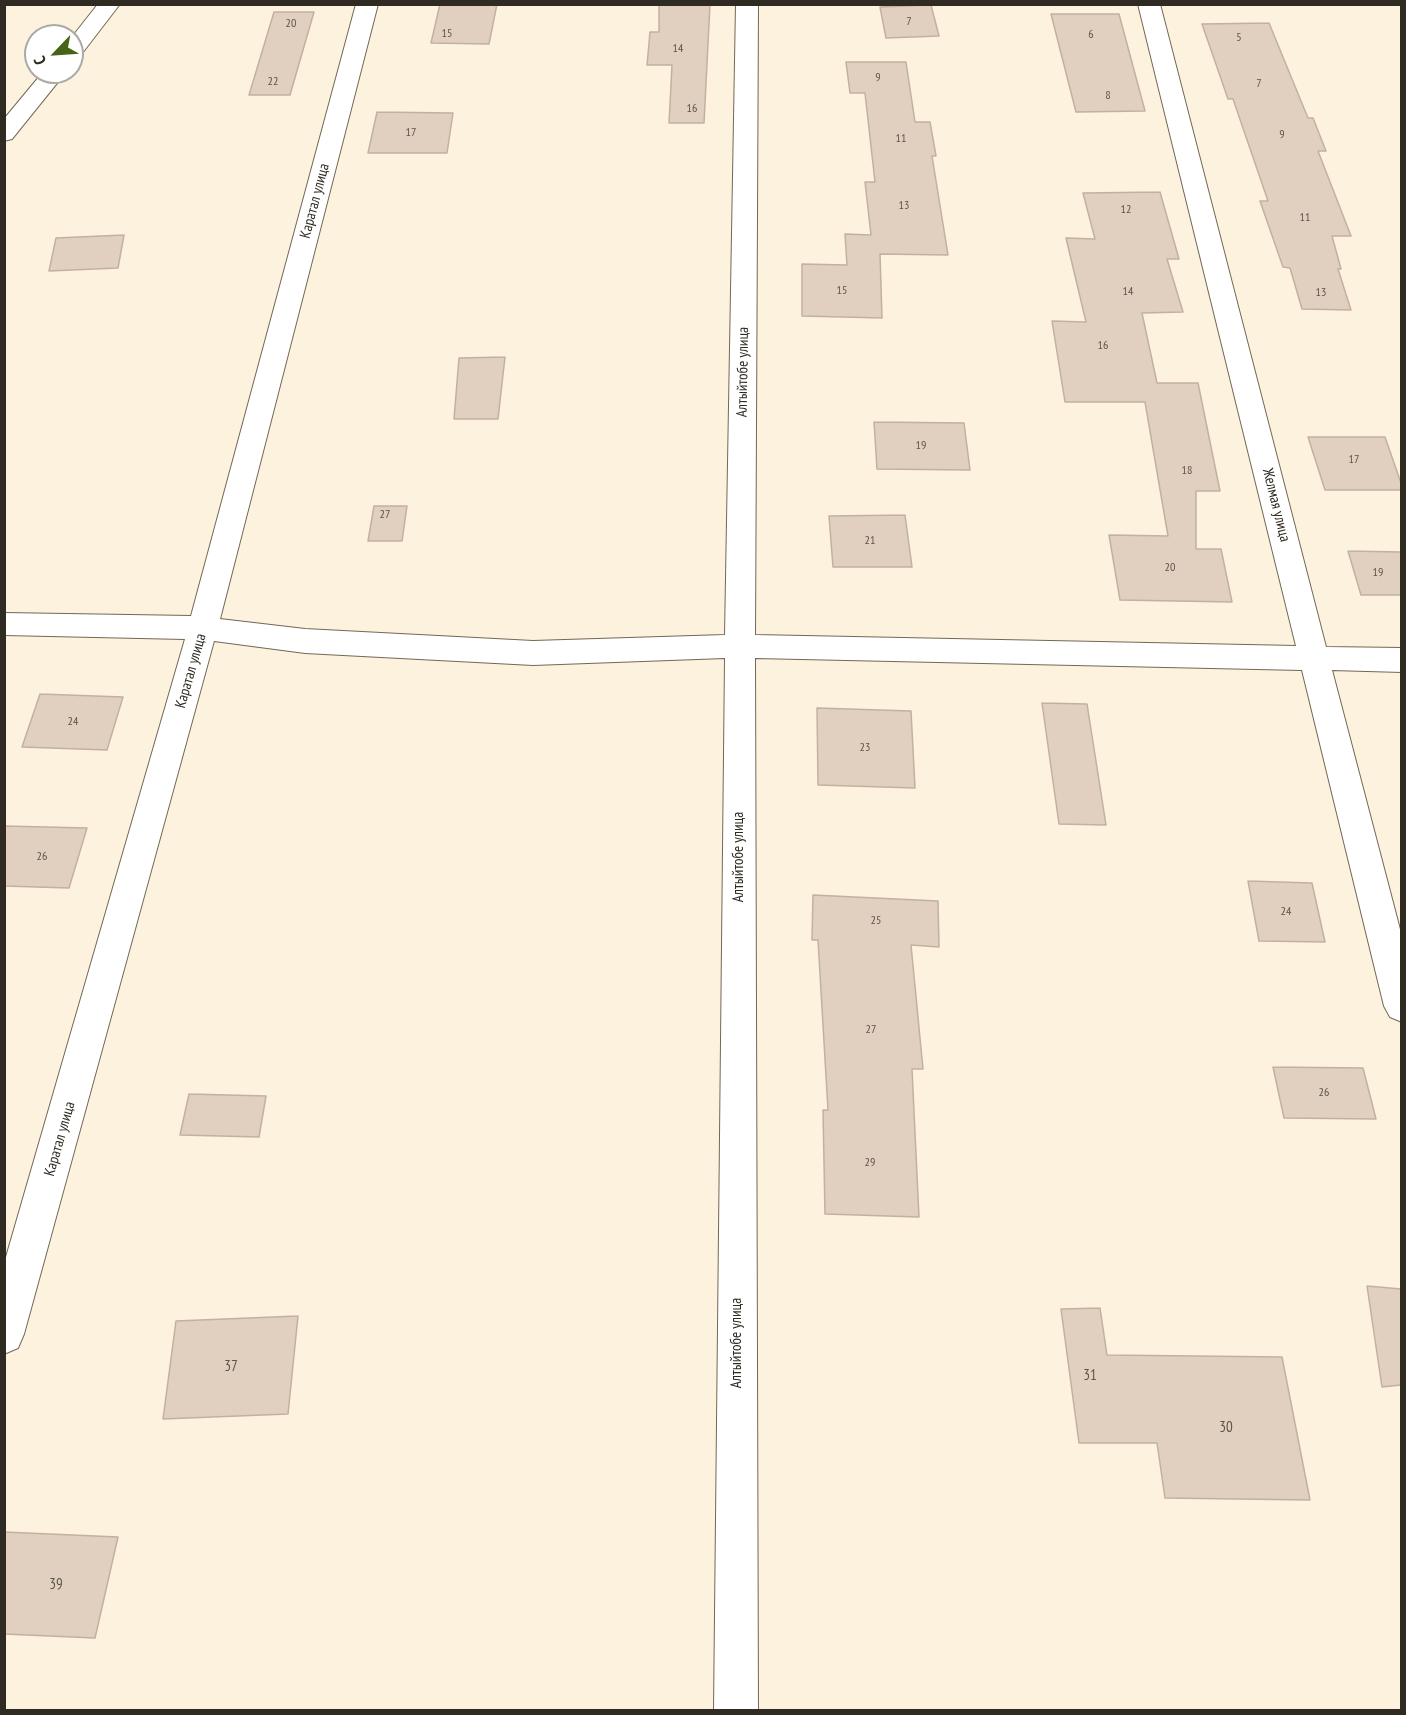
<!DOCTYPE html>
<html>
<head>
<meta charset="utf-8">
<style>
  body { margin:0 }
  #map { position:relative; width:1406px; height:1715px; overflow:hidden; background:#fdf2dd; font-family:"PT Sans Narrow",sans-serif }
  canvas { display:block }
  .frame { position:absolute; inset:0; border:6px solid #2f2b23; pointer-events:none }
  .north { position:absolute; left:24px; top:24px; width:60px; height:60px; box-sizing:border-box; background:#fff; border:2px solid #acaaa7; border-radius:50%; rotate:245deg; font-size:16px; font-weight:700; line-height:24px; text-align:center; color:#2f2b23 }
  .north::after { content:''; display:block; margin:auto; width:21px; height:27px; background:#476416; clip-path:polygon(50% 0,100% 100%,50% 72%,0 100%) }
</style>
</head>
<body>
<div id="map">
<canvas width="1406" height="1715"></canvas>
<div class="frame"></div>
<div class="north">С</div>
</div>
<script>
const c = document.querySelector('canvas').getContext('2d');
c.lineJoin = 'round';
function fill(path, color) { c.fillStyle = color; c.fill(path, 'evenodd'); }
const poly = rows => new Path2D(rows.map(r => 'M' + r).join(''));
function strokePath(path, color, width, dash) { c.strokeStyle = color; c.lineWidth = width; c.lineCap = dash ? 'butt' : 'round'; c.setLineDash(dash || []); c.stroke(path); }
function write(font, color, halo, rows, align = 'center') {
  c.font = font + ' "PT Sans Narrow",sans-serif'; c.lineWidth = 4.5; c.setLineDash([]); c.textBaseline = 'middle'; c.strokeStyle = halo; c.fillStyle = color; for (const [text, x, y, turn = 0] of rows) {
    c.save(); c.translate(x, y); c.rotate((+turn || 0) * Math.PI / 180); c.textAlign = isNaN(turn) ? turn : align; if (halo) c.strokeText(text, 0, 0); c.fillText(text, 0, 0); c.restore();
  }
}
const building = poly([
  [440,4,497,4,489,44,431,43,440,4],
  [659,4,710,4,704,123,669,123,672,65,647,65,650,32,659,32,659,4],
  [931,5,939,36,886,38,880,7,931,5],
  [274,12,314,12,290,95,249,95,274,12],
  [1051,14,1119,14,1145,111,1076,112,1051,14],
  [1269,23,1308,118,1313,118,1326,151,1318,151,1351,236,1332,236,1341,269,1338,269,1351,310,1302,309,1290,268,1283,267,1260,201,1268,201,1233,99,1228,99,1202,24,1269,23],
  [846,62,906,62,915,122,930,122,936,156,932,156,948,255,880,254,882,318,802,316,802,264,847,265,845,234,871,235,865,182,875,182,865,93,850,93,846,62],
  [377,112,453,113,447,153,368,153,377,112],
  [1160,192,1179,259,1167,259,1183,312,1142,313,1157,383,1198,383,1220,491,1196,491,1196,549,1221,549,1232,602,1120,600,1109,535,1168,536,1145,402,1065,402,1052,321,1086,322,1066,238,1095,239,1083,193,1160,192],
  [124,235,118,268,49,271,56,238,124,235],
  [505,357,498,419,454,419,459,358,505,357],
  [874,422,964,423,970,470,877,469,874,422],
  [1308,437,1385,437,1401,483,1401,490,1325,490,1308,437],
  [374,506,407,506,402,541,368,541,374,506],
  [905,515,912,567,833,567,829,516,905,515],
  [1348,551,1401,552,1401,595,1361,595,1348,551],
  [40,694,123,697,107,750,22,747,40,694],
  [1042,703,1087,704,1106,825,1059,824,1042,703],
  [817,708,911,711,915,788,818,785,817,708],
  [4,826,87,828,69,888,4,886,4,826],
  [1248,881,1312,883,1325,942,1259,941,1248,881],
  [813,895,938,901,939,947,911,945,923,1069,912,1069,919,1217,825,1214,823,1110,828,1110,818,940,812,940,813,895],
  [1273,1067,1363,1068,1376,1119,1284,1118,1273,1067],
  [189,1094,266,1096,259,1137,180,1135,189,1094],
  [1367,1286,1401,1289,1401,1385,1382,1387,1367,1286],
  [1100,1308,1107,1355,1282,1357,1310,1500,1165,1498,1157,1443,1079,1443,1061,1309,1100,1308],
  [298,1316,288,1414,163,1419,176,1321,298,1316],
  [4,1532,118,1537,95,1638,4,1634,4,1532]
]);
fill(building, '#e1cfbf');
strokePath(building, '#c3b0a1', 1.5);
const minor = poly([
  [98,4,120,4,80,56,72,58,72,37,98,4],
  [356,4,378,4,220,619,305,629,533,641,725,635,736,4,758,4,755,635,1296,646,1138,4,1160,4,1326,647,1402,648,1402,672,1332,670,1402,937,1402,1022,1390,1017,1384,1006,1302,670,755,658,758,1710,714,1710,725,658,533,665,305,653,214,641,24,1334,18,1348,4,1354,4,1264,185,639,4,635,4,613,191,616,356,4],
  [43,72,66,72,12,139,4,141,4,119,43,72]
]);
strokePath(minor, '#726856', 2);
fill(minor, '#fff');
write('12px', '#5c544a', null, [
  ["7",909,22],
  ["20",291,24],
  ["15",447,34],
  ["6",1091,35],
  ["5",1239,38],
  ["14",678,49],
  ["9",878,78],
  ["22",273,82],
  ["7",1259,84],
  ["8",1108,96],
  ["16",692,109],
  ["17",411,133],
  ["9",1282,135],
  ["11",901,139],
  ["13",904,206],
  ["12",1126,210],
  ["11",1305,218],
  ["15",842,291],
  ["14",1128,292],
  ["13",1321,293],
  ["16",1103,346],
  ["19",921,446],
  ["17",1354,460],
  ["18",1187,471],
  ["27",385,515],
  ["21",870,541],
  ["20",1170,568],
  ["19",1378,573],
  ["24",73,722],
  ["23",865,748],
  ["26",42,857],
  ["24",1286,912],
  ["25",876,921],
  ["27",871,1030],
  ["26",1324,1093],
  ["29",870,1163]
]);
write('15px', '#2f2b23', '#fff', [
  ["Каратал улица",315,201,-75],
  ["Алтыйтобе улица",743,372,-89],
  ["Желмая улица",1276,505,76],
  ["Каратал улица",191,671,-74],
  ["Алтыйтобе улица",739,857,-90],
  ["Каратал улица",60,1139,-74],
  ["Алтыйтобе улица",737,1343,-90]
]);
write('15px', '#5c544a', null, [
  ["37",231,1367],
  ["31",1090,1376],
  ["30",1226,1428],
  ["39",56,1585]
]);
</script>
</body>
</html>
